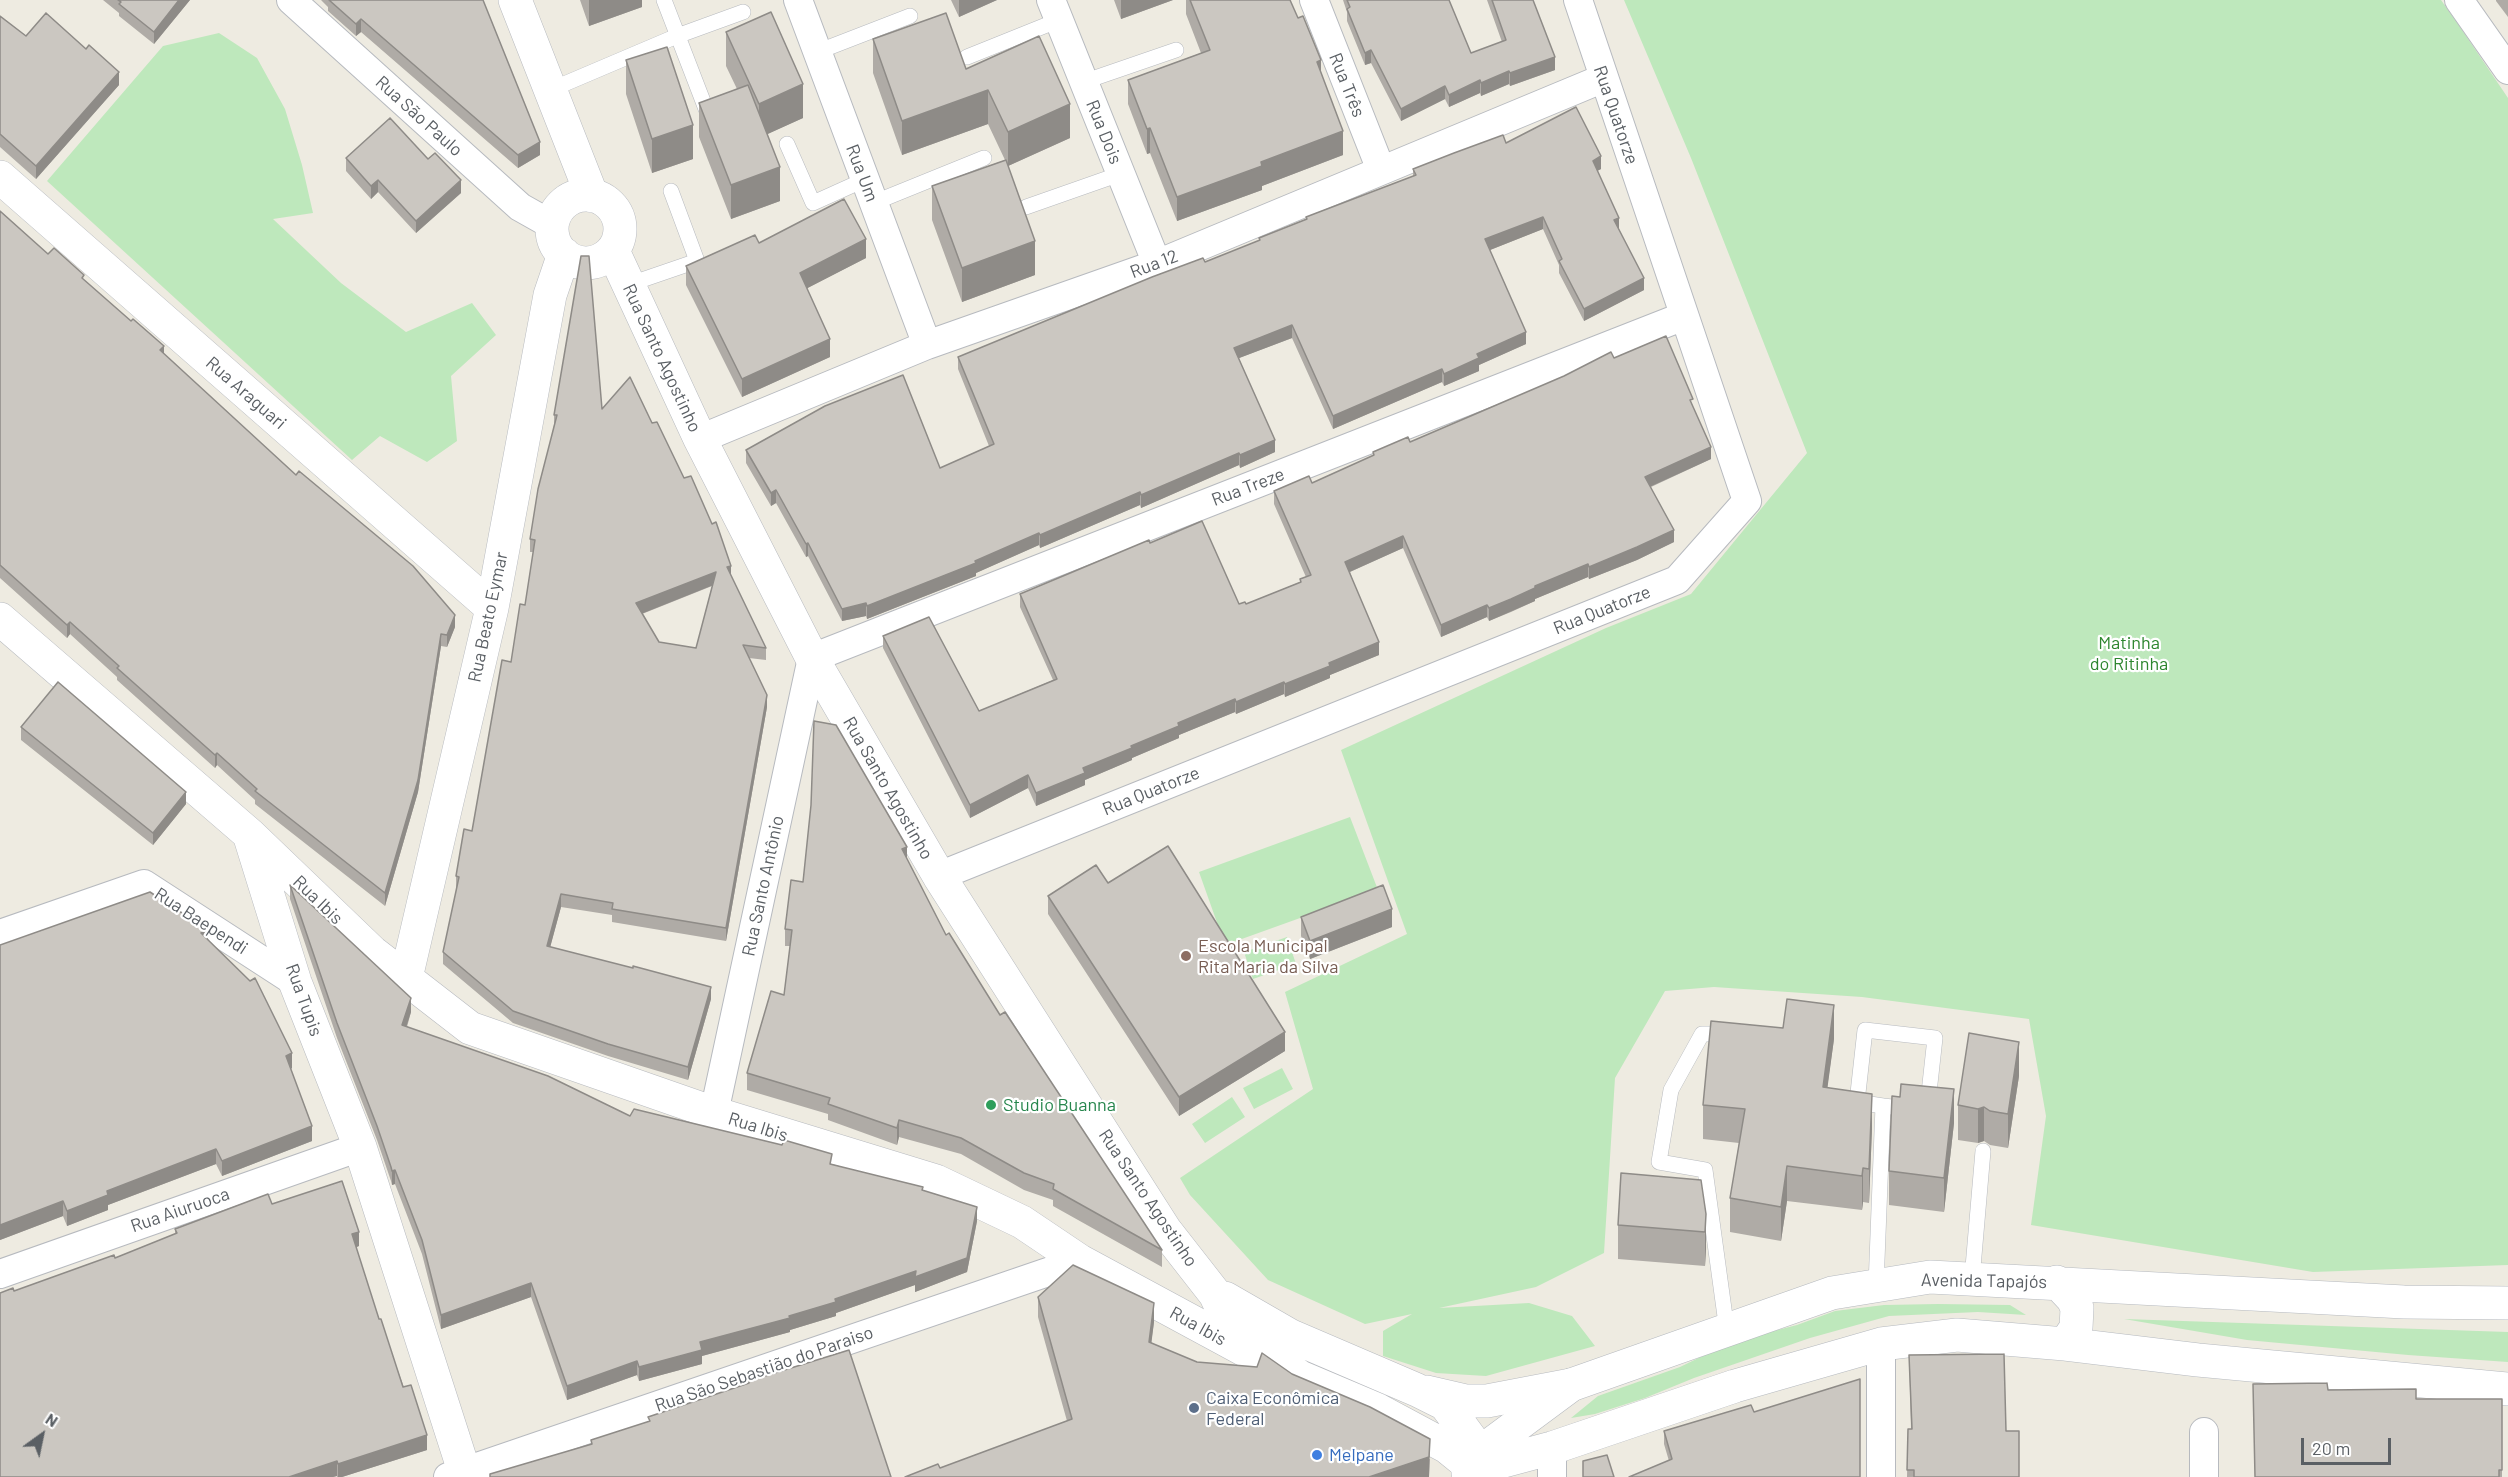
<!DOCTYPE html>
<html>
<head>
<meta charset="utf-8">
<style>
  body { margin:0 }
  #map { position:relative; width:2508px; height:1477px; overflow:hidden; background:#eeebe1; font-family:Barlow,sans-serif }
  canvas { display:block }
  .north { position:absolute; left:12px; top:1405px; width:60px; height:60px; -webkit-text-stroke:4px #fff; paint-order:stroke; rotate:33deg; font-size:16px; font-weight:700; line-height:24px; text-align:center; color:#5a5f64 }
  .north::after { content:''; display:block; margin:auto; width:21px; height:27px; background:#5a5f64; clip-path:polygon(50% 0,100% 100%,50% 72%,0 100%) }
  .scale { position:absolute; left:2301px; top:1438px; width:90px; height:27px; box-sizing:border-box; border:3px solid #5a5f64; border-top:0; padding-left:8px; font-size:18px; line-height:21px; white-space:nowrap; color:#5a5f64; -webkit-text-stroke:4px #fff; paint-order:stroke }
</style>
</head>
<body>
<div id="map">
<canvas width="2508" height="1477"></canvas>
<div class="north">N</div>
<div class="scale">20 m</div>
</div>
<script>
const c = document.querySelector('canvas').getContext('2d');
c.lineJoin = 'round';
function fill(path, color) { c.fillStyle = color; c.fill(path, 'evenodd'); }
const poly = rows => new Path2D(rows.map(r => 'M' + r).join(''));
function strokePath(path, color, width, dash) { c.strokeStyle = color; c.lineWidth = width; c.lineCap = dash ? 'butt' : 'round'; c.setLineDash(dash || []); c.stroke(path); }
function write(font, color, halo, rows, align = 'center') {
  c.font = font + ' Barlow,sans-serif'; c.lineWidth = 4.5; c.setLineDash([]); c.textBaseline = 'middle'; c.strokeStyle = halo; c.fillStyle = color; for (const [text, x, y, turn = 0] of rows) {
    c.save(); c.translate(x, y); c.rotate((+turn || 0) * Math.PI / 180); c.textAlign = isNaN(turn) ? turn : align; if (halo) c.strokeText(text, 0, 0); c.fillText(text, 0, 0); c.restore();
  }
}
fill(poly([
  [1624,0,2441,0,2458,24,2508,98,2508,1265,2313,1272,2031,1225,2046,1116,2029,1019,1862,997,1714,987,1665,991,1615,1078,1604,1253,1536,1287,1439,1308,1529,1303,1572,1316,1595,1346,1486,1376,1436,1373,1383,1356,1383,1331,1412,1314,1365,1324,1268,1280,1190,1195,1180,1178,1313,1089,1285,992,1407,934,1341,750,1606,628,1691,594,1807,453,1691,158],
  [219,33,257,58,285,109,302,165,313,213,273,219,341,283,406,332,472,303,496,335,451,376,457,441,427,462,380,436,352,460,47,181,163,46],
  [1350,817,1378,890,1225,945,1199,872],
  [1287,937,1296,964,1253,979,1244,952],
  [1282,1068,1293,1089,1254,1109,1243,1088],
  [1232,1097,1245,1117,1205,1143,1192,1124],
  [1938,1304,2010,1305,2026,1315,1978,1312,1889,1316,1810,1338,1694,1378,1645,1398,1595,1414,1571,1418,1598,1396,1680,1367,1719,1348,1758,1335,1797,1325,1835,1311,1884,1305],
  [2124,1319,2508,1332,2508,1362,2408,1355,2247,1340]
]), '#bee8bc');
const service = poly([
  [664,0,706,109],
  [817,52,910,16],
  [967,57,1059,20],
  [1083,82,1176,50],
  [550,90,677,36,743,12],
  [787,144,813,203,864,180],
  [873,203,984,158],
  [1026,207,1120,174],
  [627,285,697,261,671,191],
  [1972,1279,1983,1151],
  [1876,1286,1883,1106,1927,1111,1935,1038,1865,1030,1857,1102,1883,1106],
  [1727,1331,1705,1170,1659,1162,1671,1090,1702,1034,1730,1034]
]);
const minor = poly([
  [291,0,520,207,552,225],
  [798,0,927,345],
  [1051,0,1157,264],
  [1314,0,1381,170],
  [2459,0,2508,70],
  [700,439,927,345,1157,264,1604,78],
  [939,876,1677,580,1747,501,1578,0],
  [0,934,144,884,295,982],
  [714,1113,812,658,1684,316],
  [0,1274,360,1147],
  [1881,1344,1881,1477],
  [2204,1432,2204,1477],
  [1552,1448,1552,1477],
  [448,1477,1080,1261]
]);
const tertiary = poly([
  [515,0,592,196],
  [0,177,492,608],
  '552 229a34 34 0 1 1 68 0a34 34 0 1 1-68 0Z',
  [613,251,700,439,812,658,939,876,1165,1230,1215,1294,1224,1313,1265,1352,1300,1377,1378,1410,1447,1447,1474,1469],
  [0,619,249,834,295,982,360,1147,466,1477],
  [249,834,372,952,470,1028,714,1113,936,1181,1022,1222,1080,1261,1252,1354],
  [406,978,492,608,550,295,564,254],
  [1225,1298,1291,1336,1417,1390,1445,1404,1473,1442,1474,1469],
  [1427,1392,1466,1401,1487,1401,1571,1385]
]);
const secondary = poly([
  [2057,1282,2073,1299,2077,1308,2076,1328,2065,1344],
  [1474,1469,1486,1448,1571,1385,1832,1293,1930,1277,2404,1302,2508,1303],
  [1468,1473,1474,1469,1552,1448,1735,1386,1881,1344,1957,1335,2065,1344,2198,1360,2508,1389]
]);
strokePath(service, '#b7babf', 16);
strokePath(minor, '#b7babf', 30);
strokePath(tertiary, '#b7babf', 34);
strokePath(secondary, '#b5b9bf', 34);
strokePath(service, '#fff', 15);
strokePath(minor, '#fff', 28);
strokePath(tertiary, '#fff', 33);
strokePath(secondary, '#fff', 33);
fill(poly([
  [103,0,190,0,154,44,119,16,119,13],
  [321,0,483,0,540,155,518,168,361,32,356,36,328,11,328,7],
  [580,0,642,0,642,7,589,26],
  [951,0,997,0,959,17],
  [1114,0,1173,0,1121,19],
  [1186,0,1290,0,1321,72,1343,155,1262,186,1262,190,1177,221,1150,153,1147,154,1128,104,1128,80,1201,53,1186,14],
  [1343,0,1449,0,1471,53,1502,42,1487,0,1533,0,1555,70,1510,86,1509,84,1481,96,1480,93,1449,107,1445,99,1401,121,1371,63,1365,65,1347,21,1347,12],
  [2496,0,2508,0,2508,17,2496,1],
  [0,16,26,36,119,85,36,179,0,147],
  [726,32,803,118,767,134,780,201,731,219,699,137,699,103,737,89,726,66],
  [873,39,966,69,1070,138,1008,166,1035,275,962,302,932,220,932,186,1005,160,988,124,902,155,873,73],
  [626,60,693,159,652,173,626,94],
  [1506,143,1601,169,1597,171,1619,229,1644,290,1584,321,1559,273,1559,265,1543,229,1490,250,1526,344,1479,365,1479,371,1444,386,1442,382,1333,429,1292,338,1239,358,1275,452,1240,468,1239,465,1141,508,1140,505,1040,548,1039,545,976,573,976,576,867,619,866,616,842,621,808,556,806,557,776,503,771,506,746,463,746,450,940,468,989,446,958,369,958,357,1259,241,1259,238,1306,219,1306,217,1413,176,1413,169],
  [346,158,461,193,416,233,378,192,371,199,346,171],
  [0,211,48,254,84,280,455,627,447,647,441,646,418,792,385,906,255,804,255,800,217,765,215,768,117,680,117,677,70,634,67,638,0,578],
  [759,243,866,258,807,288,830,357,742,397,686,285,686,266],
  [1614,358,1693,407,1711,459,1651,487,1674,542,1637,560,1589,579,1588,577,1535,599,1535,601,1511,612,1489,621,1487,617,1441,637,1403,548,1350,572,1379,655,1330,675,1330,678,1285,697,1284,694,1236,714,1235,712,1179,735,1179,738,1132,758,1132,760,1085,780,1085,785,1036,806,1028,788,970,818,883,648,883,636,979,711,1053,680,1020,607,1020,594,1150,543,1239,604,1246,604,1300,582,1300,579,1306,577,1274,504,1274,491,1312,483,1373,456,1373,452,1410,442],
  [602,409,652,423,731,576,766,648,766,660,749,658,767,707,726,941,612,922,612,915,561,907,550,947,711,999,688,1080,608,1056,513,1023,443,964,443,952,457,889,456,889,456,876,472,831,511,662,525,605,533,552,530,552,530,539,554,425,554,415],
  [712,586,696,648,659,642,642,614],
  [21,727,186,804,153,845,21,740],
  [907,859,946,935,1000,1015,1162,1250,1162,1267,1053,1206,1053,1200,1024,1190,961,1154,899,1137,897,1145,828,1120,828,1114,747,1090,747,1073,784,995,790,946,785,946,785,929,803,882],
  [290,885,411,1012,407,1027,630,1116,832,1164,923,1190,977,1221,967,1272,915,1292,915,1285,836,1313,836,1316,790,1330,790,1332,702,1356,702,1364,639,1381,637,1375,567,1400,531,1297,441,1329,422,1254,395,1184,392,1185,391,1181,377,1140,337,1038,290,899],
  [1048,896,1285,1051,1179,1116,1048,914],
  [1301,917,1392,927,1310,959,1301,936],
  [208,939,292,1068,291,1069,312,1141,222,1176,216,1164,108,1205,108,1210,67,1226,63,1216,0,1240,0,945],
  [1834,1039,1827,1088,1872,1128,1869,1203,1863,1202,1862,1210,1787,1201,1781,1241,1730,1232,1730,1198,1739,1143,1703,1139,1703,1105],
  [2019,1076,2008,1148,1990,1145,1984,1141,1978,1143,1958,1140,1958,1105],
  [1900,1097,1954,1123,1944,1212,1889,1205,1889,1171],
  [1701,1180,1706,1248,1705,1266,1618,1259,1618,1225],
  [272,1204,359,1246,356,1247,379,1319,427,1450,342,1477,337,1477,337,1476,333,1477,0,1477,14,1291,115,1258,175,1234,175,1229],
  [1038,1297,1154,1322,1151,1343,1197,1362,1292,1374,1430,1459,1429,1477,905,1477,940,1468,1067,1421,1038,1317],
  [1909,1355,2006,1431,2019,1477,1907,1477,1908,1429,1911,1429],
  [2328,1390,2416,1399,2502,1399,2502,1477,2255,1477],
  [1754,1412,1669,1461,1664,1444,1664,1431]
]), '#afaba6');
fill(poly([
  [179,0,190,0,154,44,154,32],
  [589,0,642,0,642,7,589,26],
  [959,0,997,0,959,17],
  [1121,0,1173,0,1121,19],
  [361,19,361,32,356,36,356,24],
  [1371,50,1371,63,1365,65,1365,53],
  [1555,57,1555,70,1510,86,1510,73],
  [1321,60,1321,84,1317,62],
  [1509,71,1509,84,1481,96,1481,83],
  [119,72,119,85,36,179,36,166],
  [1480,80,1480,93,1449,107,1449,95],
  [803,84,803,118,759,138,759,104],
  [1445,86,1445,99,1401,121,1401,109],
  [988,90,988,124,902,155,902,121],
  [1070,104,1070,138,1008,166,1008,132],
  [693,125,693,159,652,173,652,139],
  [1150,128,1150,153,1147,154,1147,129],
  [1343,131,1343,155,1262,186,1262,190,1177,221,1177,197,1261,162],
  [540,142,540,155,518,168,518,155],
  [1601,156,1601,169,1593,173,1593,161],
  [780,167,780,201,731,219,731,185],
  [378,180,378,192,371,199,371,186],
  [461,180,461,193,416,233,416,221],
  [1543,217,1543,229,1485,252,1485,239],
  [1619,218,1619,231,1614,220],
  [866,239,866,258,800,292,800,273],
  [1035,241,1035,275,962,302,962,268],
  [1644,278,1644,290,1584,321,1584,309],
  [1292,325,1292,338,1234,360,1234,348],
  [1526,332,1526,344,1479,365,1479,371,1444,386,1444,374,1477,354],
  [830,339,830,357,742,397,742,379],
  [164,346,164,358,160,350],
  [1442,369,1442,382,1333,429,1333,416],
  [1275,440,1275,452,1240,468,1240,455],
  [1711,447,1711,459,1645,489,1645,477],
  [1239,453,1239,465,1141,508,1141,495],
  [776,490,776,503,771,506,771,493],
  [1140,492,1140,505,1040,548,1040,535],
  [1674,530,1674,542,1637,560,1589,579,1589,567],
  [1039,533,1039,545,976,573,976,576,867,619,867,606,975,561],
  [1403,536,1403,548,1345,574,1345,562],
  [808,543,808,556,806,557,806,544],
  [1588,564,1588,577,1535,599,1535,601,1489,621,1489,608,1535,586],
  [731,566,731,578,727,567],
  [716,572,716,584,636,616,636,603],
  [866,603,866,616,842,621,842,609],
  [1487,605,1487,617,1441,637,1441,625],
  [455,615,455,627,447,647,447,635],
  [70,622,70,634,67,638,67,625],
  [441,634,441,646,418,792,385,906,385,893],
  [1379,642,1379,655,1330,675,1330,678,1285,697,1285,684,1329,663],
  [1284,682,1284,694,1236,714,1236,702],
  [767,695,767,707,726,941,726,928],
  [1235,699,1235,712,1179,735,1179,738,1132,758,1132,760,1085,780,1085,785,1036,806,1036,793,1083,768,1178,723],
  [217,753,217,765,215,768,215,755],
  [1028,775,1028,788,970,818,970,805],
  [186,792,186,804,153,845,153,833],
  [907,847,907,863,902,849],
  [561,894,561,907,547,959,547,946],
  [1392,909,1392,927,1310,959,1310,941],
  [208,930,208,945,201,933],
  [711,987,711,999,688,1080,688,1067],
  [411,998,411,1012,402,1040,402,1025],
  [1834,1005,1834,1039,1823,1121,1823,1087],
  [1285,1032,1285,1051,1179,1116,1179,1097],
  [2019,1042,2019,1076,2008,1148,2008,1114],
  [292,1053,292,1068,286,1071,286,1056],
  [1954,1089,1954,1123,1944,1212,1944,1178],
  [1872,1094,1872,1128,1869,1203,1869,1169],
  [1984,1107,1984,1141,1978,1143,1978,1109],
  [899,1120,899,1137,897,1145,897,1128],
  [312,1126,312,1141,222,1176,222,1161],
  [216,1149,216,1164,108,1205,108,1210,67,1226,67,1211,107,1191],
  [1787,1166,1787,1201,1781,1241,1781,1207],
  [1863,1168,1863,1202,1862,1210,1862,1176],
  [395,1170,395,1184,392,1185,392,1171],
  [63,1201,63,1216,0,1240,0,1225],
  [977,1207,977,1221,967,1272,915,1292,915,1285,836,1313,836,1316,790,1330,790,1332,702,1356,702,1364,639,1381,639,1367,700,1342,789,1316,835,1299],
  [1706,1214,1706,1248,1705,1266,1705,1232],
  [359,1232,359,1246,352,1249,352,1234],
  [531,1283,531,1297,441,1329,441,1315],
  [1154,1303,1154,1322,1149,1362,1149,1342],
  [637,1361,637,1375,567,1400,567,1386],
  [427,1435,427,1450,342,1477,338,1477,338,1464],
  [1430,1439,1429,1477,1369,1477],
  [337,1461,337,1476,333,1477,289,1477]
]), '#8e8b87');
const building = poly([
  [118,0,179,0,154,32,119,4,121,2,118,0],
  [329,0,483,0,540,142,518,155,361,19,356,24,329,0],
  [1190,0,1290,0,1298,18,1303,16,1321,60,1317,62,1343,131,1261,162,1262,166,1177,197,1150,128,1147,129,1128,80,1210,50,1190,0],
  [1347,0,1449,0,1471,53,1506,40,1492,0,1533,0,1555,57,1510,73,1509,71,1481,83,1480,80,1449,95,1445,86,1401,109,1371,50,1365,53,1347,9,1350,7,1347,0],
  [771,12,803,84,759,104,726,32,771,12],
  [46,13,86,49,89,45,119,72,36,166,0,134,0,16,26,36,46,13],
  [946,13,966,69,1039,36,1070,104,1008,132,988,90,902,121,873,39,946,13],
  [667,47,693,125,652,139,626,60,667,47],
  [748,85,780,167,731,185,699,103,748,85],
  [1576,107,1601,156,1593,161,1619,218,1614,220,1644,278,1584,309,1559,261,1562,259,1543,217,1485,239,1526,332,1477,354,1479,358,1444,374,1442,369,1333,416,1292,325,1234,348,1275,440,1240,455,1239,453,1141,495,1140,492,1040,535,1039,533,975,561,976,563,867,606,866,603,842,609,808,543,806,544,776,490,771,493,746,450,825,406,903,375,940,468,994,444,958,357,1152,277,1203,258,1205,262,1260,240,1259,238,1307,219,1306,217,1416,175,1413,169,1454,153,1503,135,1506,143,1576,107],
  [390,118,428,159,435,153,461,180,416,221,378,180,371,186,346,158,390,118],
  [1006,160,1035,241,962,268,932,186,1006,160],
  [844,199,866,239,800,273,830,339,742,379,686,266,755,235,759,243,844,199],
  [0,211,48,254,54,248,84,275,82,278,131,321,133,319,164,346,160,350,296,475,299,471,413,566,455,615,447,635,441,634,418,780,385,893,255,791,257,789,217,753,215,755,117,668,119,666,70,622,67,625,0,565,0,211],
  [581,256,589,256,602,409,630,377,652,423,657,422,684,478,691,476,712,524,716,522,731,566,727,567,766,648,743,645,767,695,726,928,612,909,613,903,561,894,547,946,633,968,633,966,711,987,688,1067,608,1044,513,1011,443,952,459,877,456,876,464,829,472,831,502,660,511,662,520,604,525,605,535,540,530,539,538,489,557,415,554,415,581,256],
  [716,572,696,648,659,642,636,603,716,572],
  [1666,336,1693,399,1690,400,1711,447,1645,477,1674,530,1637,547,1589,567,1588,564,1535,586,1535,588,1511,599,1489,608,1487,605,1441,625,1403,536,1345,562,1379,642,1329,663,1330,666,1285,684,1284,682,1236,702,1235,699,1178,723,1179,726,1131,746,1132,748,1083,768,1085,773,1036,793,1028,775,970,805,883,636,929,617,979,711,1057,679,1020,594,1149,540,1150,543,1202,521,1239,604,1245,602,1246,604,1301,582,1300,579,1311,575,1274,491,1309,476,1312,483,1374,455,1373,452,1408,437,1410,442,1564,376,1611,352,1614,358,1666,336],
  [58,682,186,792,153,833,21,727,58,682],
  [814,721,836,725,907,847,902,849,946,935,949,933,1000,1015,1005,1012,1162,1250,1053,1189,1054,1184,1024,1173,961,1138,899,1120,897,1128,828,1104,830,1098,747,1073,771,991,784,995,792,930,785,929,791,880,803,882,811,805,814,721],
  [1168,846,1285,1032,1179,1097,1048,896,1096,865,1108,883,1168,846],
  [290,885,411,998,402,1025,548,1076,630,1116,634,1109,782,1145,784,1140,832,1154,830,1164,923,1187,922,1190,977,1207,967,1258,915,1277,916,1271,835,1299,836,1302,789,1316,790,1318,700,1342,702,1350,639,1367,637,1361,567,1386,531,1283,441,1315,422,1240,395,1170,392,1171,391,1167,377,1126,337,1023,290,885],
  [1383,885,1392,909,1310,941,1301,917,1383,885],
  [150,892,208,930,201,933,250,981,255,978,292,1053,286,1056,312,1126,222,1161,216,1149,107,1191,108,1195,67,1211,63,1201,0,1225,0,945,150,892],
  [1787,999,1834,1005,1823,1087,1872,1094,1869,1169,1863,1168,1862,1176,1787,1166,1781,1207,1730,1198,1745,1109,1703,1105,1711,1021,1783,1028,1787,999],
  [1969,1033,2019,1042,2008,1114,1990,1111,1984,1107,1978,1109,1958,1105,1969,1033],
  [1901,1084,1954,1089,1944,1178,1889,1171,1892,1096,1900,1097,1901,1084],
  [1621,1173,1701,1180,1706,1214,1705,1232,1618,1225,1621,1173],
  [342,1181,359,1232,352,1234,379,1319,381,1319,403,1387,411,1385,427,1435,338,1464,337,1461,289,1477,0,1477,0,1293,13,1288,14,1291,114,1255,115,1258,177,1233,175,1229,268,1194,272,1204,342,1181],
  [1073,1265,1154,1303,1149,1342,1197,1362,1257,1367,1262,1353,1292,1374,1370,1407,1430,1439,1429,1457,1369,1477,905,1477,938,1464,940,1468,1072,1419,1038,1297,1073,1265],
  [849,1350,891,1477,490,1477,490,1474,592,1444,591,1440,650,1421,648,1417,749,1383,749,1381,849,1350],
  [2004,1354,2006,1431,2019,1431,2019,1477,1914,1477,1914,1470,1907,1470,1908,1429,1912,1429,1909,1355,2004,1354],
  [1860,1379,1860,1477,1629,1477,1672,1459,1664,1431,1751,1405,1754,1412,1860,1379],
  [2327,1383,2328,1390,2416,1389,2416,1399,2502,1399,2502,1470,2499,1470,2499,1477,2255,1477,2253,1384,2327,1383],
  [1607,1455,1614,1477,1583,1477,1583,1461,1607,1455]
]);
fill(building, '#cbc7c1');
strokePath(building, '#8e8b87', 1.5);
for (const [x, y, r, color] of [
  [1186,956,6,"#8d6e63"],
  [991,1105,6,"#2e9e5b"],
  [1194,1408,6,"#5c6f8a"],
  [1317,1455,6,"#3f7fe0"]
]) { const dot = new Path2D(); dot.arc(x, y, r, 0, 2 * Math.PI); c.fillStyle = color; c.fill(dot); strokePath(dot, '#fff', 2); }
write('18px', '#5a5f64', '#fff', [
  ["Rua Três",1347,85,68],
  ["Rua Quatorze",1616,115,71],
  ["Rua São Paulo",419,116,42],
  ["Rua Dois",1104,132,68],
  ["Rua Um",862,173,69],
  ["Rua 12",1154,264,-21],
  ["Rua Santo Agostinho",662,358,65],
  ["Rua Araguari",246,393,41],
  ["Rua Treze",1248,487,-21],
  ["Rua Quatorze",1602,610,-22],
  ["Rua Beato Eymar",488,617,-78],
  ["Rua Santo Agostinho",888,788,60],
  ["Rua Quatorze",1151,791,-22],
  ["Rua Santo Antônio",763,886,-78],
  ["Rua Ibis",318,900,44],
  ["Rua Baependi",201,921,33],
  ["Rua Tupis",304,1000,70],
  ["Rua Ibis",758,1127,17],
  ["Rua Santo Agostinho",1148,1198,56],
  ["Rua Aiuruoca",180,1210,-19],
  ["Avenida Tapajós",1984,1281,1],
  ["Rua Ibis",1198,1326,29],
  ["Rua São Sebastião do Paraiso",764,1369,-19]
]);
write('18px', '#2e862f', '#fff', [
  ["Matinha",2129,643],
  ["do Ritinha",2129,664]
]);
write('18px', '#785e54', '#fff', [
  ["Escola Municipal",1198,946],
  ["Rita Maria da Silva",1198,967]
], 'left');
write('18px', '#27864d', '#fff', [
  ["Studio Buanna",1003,1105]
], 'left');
write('18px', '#4e5e75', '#fff', [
  ["Caixa Econômica",1206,1398],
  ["Federal",1206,1419]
], 'left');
write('18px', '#366cbe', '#fff', [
  ["Melpane",1329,1455]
], 'left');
</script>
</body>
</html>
